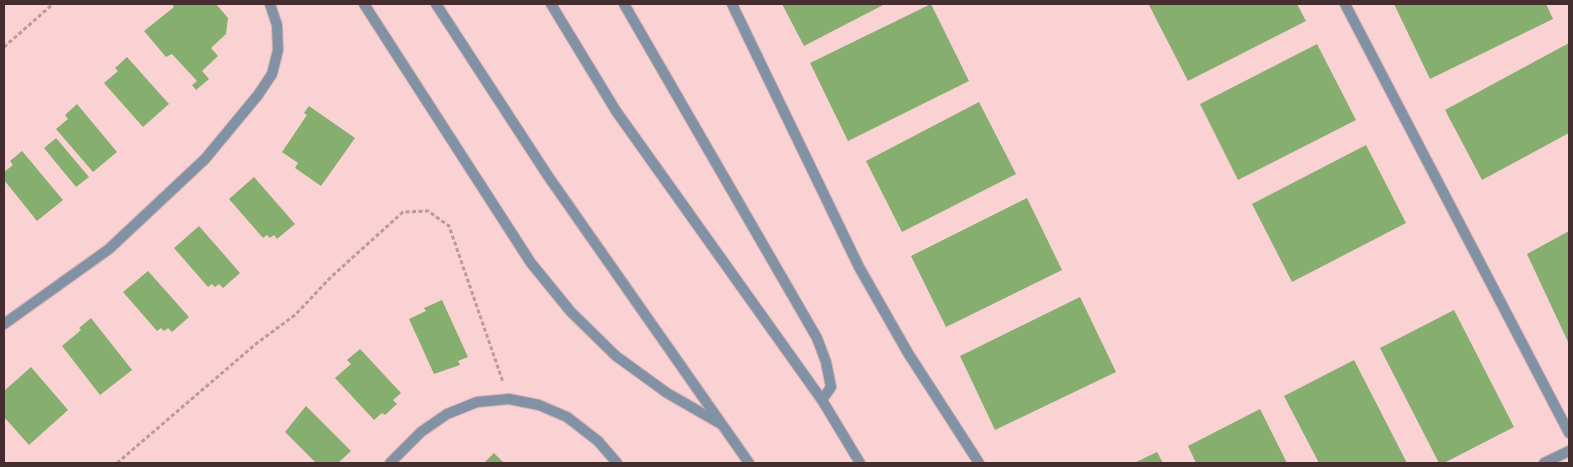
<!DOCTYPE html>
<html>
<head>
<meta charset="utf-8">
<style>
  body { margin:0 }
  #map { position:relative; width:1573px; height:467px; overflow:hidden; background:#fad2d4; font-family:Bitter,serif }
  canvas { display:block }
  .frame { position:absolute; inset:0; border:5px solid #452c2e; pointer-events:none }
</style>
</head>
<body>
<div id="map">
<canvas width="1573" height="467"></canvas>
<div class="frame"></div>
</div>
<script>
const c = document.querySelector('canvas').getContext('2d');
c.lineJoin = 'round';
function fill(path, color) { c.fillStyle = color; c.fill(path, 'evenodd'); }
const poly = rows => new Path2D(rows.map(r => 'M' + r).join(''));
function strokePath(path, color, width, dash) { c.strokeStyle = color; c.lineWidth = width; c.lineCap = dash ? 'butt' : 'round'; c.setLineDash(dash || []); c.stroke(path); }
fill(poly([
  [172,4,216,4,228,18,226,34,211,48,218,56,202,71,209,79,196,90,192,85,197,81,172,54,166,57,144,31,174,7],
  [782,4,885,4,804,46],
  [931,4,969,81,848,141,810,63],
  [1297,4,1306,21,1188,81,1149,5],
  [1394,4,1546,4,1553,19,1430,79],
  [1569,43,1569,133,1482,180,1445,110],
  [1317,44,1356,120,1238,180,1200,104],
  [127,57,169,104,143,127,104,83,118,71,115,68],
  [979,102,1016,174,902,232,866,161],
  [77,104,117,152,93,172,56,129,68,119,65,115],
  [309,106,355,138,321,186,295,168,298,163,282,152,307,115,304,113],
  [56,138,89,177,76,187,44,148],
  [1366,145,1406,223,1292,282,1252,204],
  [22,151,63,200,37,221,4,180,4,172,13,165,10,161],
  [254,177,295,224,277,239,274,235,270,238,267,235,263,238,229,199],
  [1027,198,1062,270,946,327,911,256],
  [199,226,240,273,223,288,219,284,215,287,212,284,208,287,174,248],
  [1569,231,1569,344,1527,254],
  [148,271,189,317,172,332,168,328,164,331,161,328,157,331,123,292],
  [1080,297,1116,372,995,430,960,356],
  [442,300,468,357,458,361,460,365,434,374,409,319,426,311,424,308],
  [1454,310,1514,427,1444,463,1439,463,1380,348],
  [91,318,132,370,100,395,62,346,81,330,79,328],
  [360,349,401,393,393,400,397,404,385,415,382,413,374,420,335,378,351,364,347,360],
  [1354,360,1407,463,1319,463,1284,396],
  [31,367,68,410,29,445,4,417,4,391],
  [306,406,351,451,338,463,316,463,285,432],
  [1260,409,1287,463,1196,463,1188,446],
  [1157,452,1163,463,1134,463],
  [494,453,504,463,484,463]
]), '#86ae6f');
const minor = poly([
  [364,4,531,263,571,312,616,356,667,393,721,424],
  [624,4,817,338,826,362,831,387,822,400],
  [732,4,859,267,908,353,979,463],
  [1345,4,1569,433],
  [4,324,109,249,205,159,258,95,272,74,278,50,277,25,270,4],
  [390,463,421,432,447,414,477,402,509,399,539,405,567,417,598,441,617,463],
  [1544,463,1569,451]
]);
const tertiary = poly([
  [436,4,548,176,749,463],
  [551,4,616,111,822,400,860,463]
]);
strokePath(minor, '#d6b1b3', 12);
strokePath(tertiary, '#d6b1b3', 12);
strokePath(poly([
  [4,47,53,4],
  [117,463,257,343,295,315,331,277,403,212,428,211,449,226,503,382]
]), '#bc999b', 3, [4, 2.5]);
strokePath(minor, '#8292a5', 10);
strokePath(tertiary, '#8292a5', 10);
</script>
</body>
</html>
